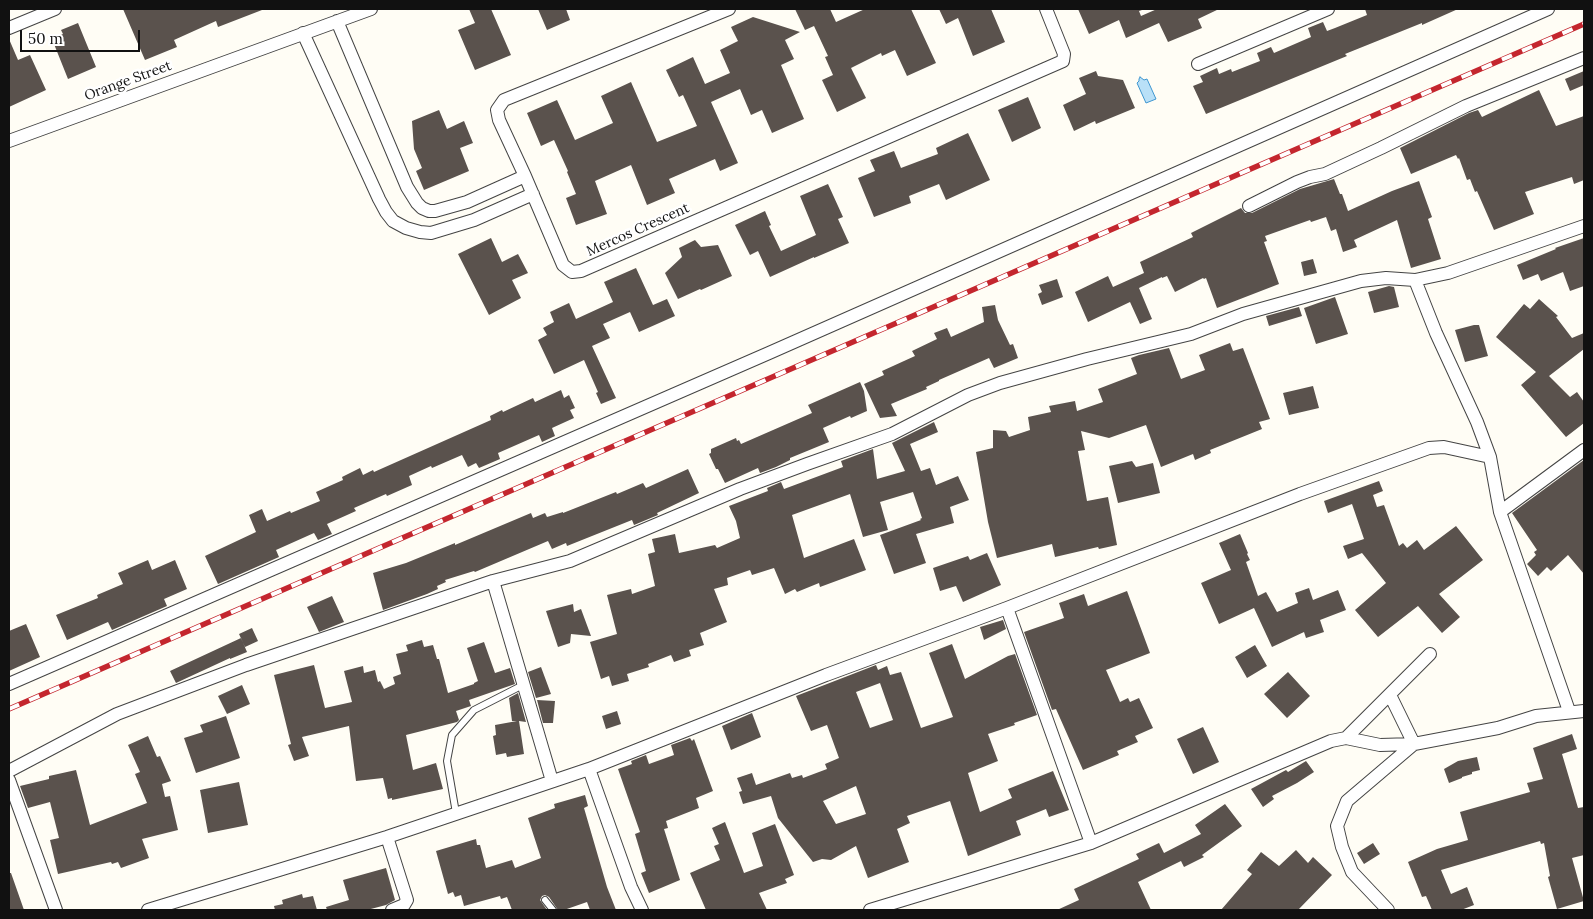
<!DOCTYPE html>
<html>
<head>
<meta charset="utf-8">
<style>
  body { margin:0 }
  #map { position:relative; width:1593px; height:919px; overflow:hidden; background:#fffdf5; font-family:Lora,serif }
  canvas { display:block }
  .frame { position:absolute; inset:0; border:10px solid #111; pointer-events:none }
  .scale { position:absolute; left:20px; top:30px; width:120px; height:22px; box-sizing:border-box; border:2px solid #111; border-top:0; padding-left:6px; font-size:15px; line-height:18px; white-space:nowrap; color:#111; -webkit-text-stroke:4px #fff; paint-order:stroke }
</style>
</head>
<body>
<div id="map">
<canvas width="1593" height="919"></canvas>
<div class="frame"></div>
<div class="scale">50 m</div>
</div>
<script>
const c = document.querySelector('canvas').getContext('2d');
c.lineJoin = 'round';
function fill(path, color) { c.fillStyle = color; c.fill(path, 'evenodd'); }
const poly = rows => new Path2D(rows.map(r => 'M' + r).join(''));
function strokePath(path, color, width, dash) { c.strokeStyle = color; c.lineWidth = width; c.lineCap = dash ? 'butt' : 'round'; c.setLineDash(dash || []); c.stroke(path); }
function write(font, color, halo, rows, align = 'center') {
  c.font = font + ' Lora,serif'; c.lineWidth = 5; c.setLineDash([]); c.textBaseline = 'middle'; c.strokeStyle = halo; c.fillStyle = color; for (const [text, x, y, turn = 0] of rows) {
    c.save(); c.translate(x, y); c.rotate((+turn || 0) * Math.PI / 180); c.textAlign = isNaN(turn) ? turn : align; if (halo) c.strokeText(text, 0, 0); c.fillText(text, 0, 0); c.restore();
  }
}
const water = poly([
  [1140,77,1144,80,1147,79,1156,99,1146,103,1137,83,1139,81,1139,79,1140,77]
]);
fill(water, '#b9e0f7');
strokePath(water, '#3f96cf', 1);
fill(poly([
  [123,9,262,9,262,10,218,27,216,21,174,40,177,47,145,60],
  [469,9,491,9,511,55,475,70,458,30,475,23],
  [538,9,566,9,570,20,547,30],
  [795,9,830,9,836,22,865,9,911,9,936,63,907,76,895,50,882,56,881,53,851,68,866,98,837,112,822,80,833,75,825,57,828,56,814,26,805,30],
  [939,9,991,9,1005,42,973,56,958,18,946,24],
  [1078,9,1145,9,1139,11,1141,16,1157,9,1219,9,1198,19,1202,28,1168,42,1159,23,1126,38,1119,20,1089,34],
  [1365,9,1458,9,1422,25,1422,23,1345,54,1347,56,1206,114,1193,86,1203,82,1200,76,1217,68,1219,74,1231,69,1232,72,1260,61,1257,53,1271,47,1274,53,1311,37,1308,28,1323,22,1327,31,1335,28,1367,15],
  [753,17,800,32,785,40,794,59,781,65,804,119,772,133,762,110,751,115,740,89,711,102,738,163,720,171,715,159,669,179,675,193,647,205,631,165,595,181,607,214,576,225,566,198,576,194,567,172,568,171,554,140,541,146,527,113,557,100,575,140,613,123,601,96,631,82,657,142,697,126,683,95,679,97,666,70,693,57,705,84,730,73,720,50,738,41,731,27],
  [78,23,96,67,68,79,52,39,63,34,61,30],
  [9,39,18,60,30,55,46,90,9,107],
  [1096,71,1098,76,1123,80,1135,108,1096,124,1095,121,1074,131,1063,105,1086,94,1079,78],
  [1584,71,1584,85,1570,91,1565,79],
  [1539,90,1556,126,1584,116,1584,180,1574,184,1572,177,1525,192,1534,214,1494,230,1477,191,1475,192,1470,179,1467,180,1459,158,1458,159,1456,155,1411,174,1400,148,1469,113,1478,110,1482,117],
  [1028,97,1041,128,1012,142,998,110],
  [439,110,447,129,464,121,473,143,460,148,469,171,424,190,416,171,422,168,414,149,412,121],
  [968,133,990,180,946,200,939,184,909,196,911,203,874,217,858,178,875,171,870,160,894,151,901,168,938,154,936,148],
  [1334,179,1340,194,1342,194,1348,211,1392,191,1419,181,1432,217,1428,219,1441,259,1411,268,1397,220,1354,240,1357,247,1343,252,1336,229,1331,231,1326,217,1311,222,1310,220,1265,236,1267,241,1264,242,1279,284,1217,308,1206,278,1204,279,1203,278,1175,292,1167,276,1162,278,1162,277,1139,288,1152,319,1140,324,1130,302,1088,322,1075,292,1108,276,1113,287,1144,273,1140,262,1193,237,1191,233,1241,208,1245,213,1252,213,1300,189],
  [828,184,843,217,838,219,849,243,814,258,814,257,770,277,758,251,750,255,735,225,765,211,771,225,769,226,781,251,816,235,800,196],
  [491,238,502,262,518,254,528,273,512,280,521,298,489,315,458,254],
  [1584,238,1584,286,1570,291,1563,272,1541,281,1538,274,1523,280,1517,265,1556,249,1555,248],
  [695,240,701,247,718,245,732,276,701,290,700,289,678,299,665,273,682,257,679,248],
  [1313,259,1317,273,1304,276,1301,262],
  [636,268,653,305,667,299,675,316,639,332,630,312,603,324,610,338,592,346,616,398,601,404,596,393,598,392,584,360,554,374,538,340,547,335,543,328,554,322,550,312,569,303,576,319,613,302,604,282],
  [1057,279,1063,297,1042,305,1038,294,1042,292,1039,285],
  [1389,286,1394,287,1399,307,1374,313,1368,292],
  [1335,297,1348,334,1316,344,1304,308],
  [1539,299,1558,316,1556,317,1572,338,1584,333,1584,349,1549,376,1570,397,1577,392,1584,402,1584,423,1566,437,1521,385,1536,372,1496,337,1524,304,1530,309],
  [995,305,998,320,1010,345,1013,344,1018,358,994,368,989,358,939,380,939,381,926,387,927,389,891,404,897,416,880,418,864,384,884,375,882,371,915,356,912,351,937,339,934,333,947,328,951,337,984,322,982,307],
  [1299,307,1302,316,1269,326,1266,316],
  [1474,325,1479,325,1488,356,1465,362,1455,330],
  [1230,343,1233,351,1243,348,1270,419,1259,422,1262,429,1210,450,1211,453,1195,460,1193,454,1161,467,1146,425,1109,438,1081,431,1085,450,1078,451,1087,501,1108,497,1117,545,1099,549,1098,547,1055,557,1052,544,997,558,988,522,976,452,993,448,993,430,1006,431,1009,437,1030,430,1028,417,1051,412,1049,406,1075,401,1077,411,1103,402,1098,389,1137,374,1131,358,1139,355,1169,348,1181,379,1205,370,1199,355],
  [860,382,864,391,867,411,851,418,850,416,823,428,829,442,790,458,790,460,776,467,760,473,758,468,725,483,718,469,716,469,709,454,711,453,711,449,736,438,737,441,739,440,741,444,812,413,808,405],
  [1313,386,1319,408,1289,415,1283,393],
  [561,390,564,398,569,395,575,408,570,410,574,418,552,428,555,436,542,442,539,435,498,453,500,459,479,468,476,463,468,467,462,455,432,468,431,466,409,476,412,485,387,496,386,494,354,508,356,511,327,524,332,534,318,540,314,533,276,550,279,557,218,584,205,556,256,532,249,515,262,509,267,521,290,511,291,513,320,501,316,492,343,480,342,477,360,468,363,475,373,470,374,472,491,420,490,416,502,410,503,412,533,398,535,402],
  [934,422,938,432,910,444,921,471,930,468,936,485,958,476,969,500,950,507,954,523,916,534,926,563,894,574,880,535,921,520,920,519,922,518,913,492,880,502,888,530,863,537,850,494,792,515,804,558,854,539,866,570,820,587,819,583,797,592,795,589,785,594,774,568,752,575,750,570,727,578,728,585,714,589,727,622,700,633,704,645,689,650,691,656,674,662,671,655,648,664,649,667,627,674,629,681,612,686,609,676,601,679,590,642,617,634,607,595,631,589,632,594,655,586,648,554,655,552,652,539,675,534,679,553,715,545,717,548,740,538,736,521,729,506,768,491,767,488,781,482,784,489,843,467,841,461,873,449,877,479,905,471,892,443],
  [1584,460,1584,574,1568,555,1551,571,1547,567,1538,576,1527,564,1536,555,1534,552,1537,550,1512,513],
  [1132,461,1136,467,1153,463,1160,493,1118,503,1109,466],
  [688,469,699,493,657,513,658,515,634,525,632,520,567,546,566,543,552,549,548,541,475,572,474,571,445,580,446,582,437,586,438,589,427,594,383,610,373,573,406,563,455,543,455,545,531,513,533,518,545,513,547,517,563,512,563,513,616,492,617,494,643,483,646,488],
  [1379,481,1383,491,1373,495,1377,507,1384,505,1399,546,1403,543,1407,548,1417,540,1424,550,1456,526,1483,560,1439,594,1460,617,1442,633,1418,606,1378,637,1355,610,1386,583,1362,553,1348,559,1343,546,1364,539,1352,504,1328,513,1324,501],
  [1240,534,1248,553,1247,554,1250,560,1246,562,1258,596,1266,592,1277,612,1298,603,1295,593,1309,588,1313,600,1338,590,1346,610,1320,620,1324,632,1306,638,1304,632,1272,647,1254,608,1219,624,1201,583,1231,570,1219,543],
  [987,553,1001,585,963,602,956,586,940,591,933,568,968,556,970,560],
  [148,560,152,570,175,560,187,589,164,599,167,606,112,630,108,622,67,640,56,615,98,598,97,595,123,584,118,573],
  [1127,591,1150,653,1106,670,1120,702,1128,698,1130,702,1139,698,1153,728,1135,736,1138,742,1117,751,1119,755,1083,770,1056,709,1052,710,1024,632,1064,618,1059,603,1084,594,1088,606],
  [332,596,344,622,319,632,307,607],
  [573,604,574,612,581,609,591,636,571,634,570,643,558,647,546,611],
  [1003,620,1006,629,984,640,980,627],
  [26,624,40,657,9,671,9,631],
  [252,628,258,641,245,647,239,634],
  [241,638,247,652,230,659,230,658,176,683,170,671],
  [422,640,424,647,433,645,437,659,439,659,448,693,474,684,474,683,478,681,467,648,484,642,495,673,510,668,515,684,469,700,471,706,456,711,459,720,457,722,406,735,413,770,436,763,443,789,392,800,392,798,388,799,383,778,356,781,349,726,302,737,309,756,294,761,288,745,291,744,274,675,314,665,325,708,352,702,344,671,363,666,364,673,375,670,378,682,380,681,384,689,395,684,393,677,401,674,396,654,408,651,406,645],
  [952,644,965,679,1008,656,1015,654,1037,715,1014,723,1015,725,988,734,998,761,968,773,980,812,1012,798,1008,789,1053,771,1069,810,1049,817,1046,809,1016,821,1021,835,968,856,950,801,907,816,910,823,897,829,909,862,868,878,856,846,831,860,822,859,813,862,778,818,771,796,743,804,739,792,742,791,737,778,752,773,756,785,790,773,792,778,802,775,803,778,827,769,825,764,839,758,827,725,811,731,796,696,876,665,878,670,887,666,890,675,901,672,921,728,953,717,929,653],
  [880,683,893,720,870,728,856,692],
  [856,786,866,814,836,824,823,801],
  [1255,645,1267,666,1247,678,1235,657],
  [541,667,551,694,536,698,528,672],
  [1288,672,1310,696,1287,718,1264,694],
  [242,685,250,704,227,714,218,696],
  [518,693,526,722,519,721,524,754,507,757,506,753,496,755,493,736,496,735,495,725,517,721,512,721,509,698],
  [537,700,555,701,553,723,543,723],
  [617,711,621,724,606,729,602,716],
  [752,713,761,737,731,750,722,726],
  [226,716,240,758,196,773,184,738,203,732,200,725],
  [1203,727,1219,762,1193,774,1177,739],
  [1572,734,1577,749,1562,754,1578,808,1584,807,1584,855,1572,858,1584,901,1557,909,1548,877,1550,876,1544,843,1541,844,1540,841,1441,870,1451,894,1467,887,1474,905,1461,910,1432,910,1426,896,1422,897,1408,862,1437,849,1468,840,1460,812,1530,792,1527,783,1543,779,1533,748],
  [148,736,157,757,160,756,171,781,162,784,165,797,170,796,178,830,142,839,149,858,121,868,118,862,112,864,111,862,58,874,50,840,59,838,50,802,28,808,20,786,49,779,49,776,76,770,90,825,147,803,135,774,140,772,128,745],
  [690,738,692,741,694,739,713,791,696,798,699,808,666,821,668,828,664,829,680,880,649,893,641,873,646,871,635,834,640,832,618,769,632,764,631,761,646,755,649,764,674,755,671,745],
  [1477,757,1480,770,1472,772,1472,774,1462,777,1462,778,1449,783,1444,769,1458,761],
  [1306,761,1314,772,1297,783,1272,796,1274,799,1263,807,1251,789,1286,770,1288,772],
  [239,782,248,825,208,833,200,790],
  [585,795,588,806,584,808,607,887,616,910,590,910,587,902,564,910,558,910,549,897,545,895,542,896,540,900,547,910,512,910,507,897,501,899,500,896,464,906,461,895,455,897,453,892,448,894,436,851,476,839,477,845,480,845,486,868,512,860,515,868,541,858,528,818,555,808,554,804],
  [1225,804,1242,826,1202,855,1204,857,1184,867,1181,861,1138,882,1151,910,1057,910,1079,900,1074,889,1139,859,1136,854,1159,843,1164,853,1201,834,1195,825],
  [725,822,744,873,763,866,752,833,775,824,794,875,785,879,787,883,759,893,767,910,706,910,690,873,720,860,714,846,719,844,712,828],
  [1373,843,1380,854,1364,864,1357,853],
  [1296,850,1308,863,1313,857,1332,875,1298,910,1221,910,1252,874,1247,870,1261,852,1279,866],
  [386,868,395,900,386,905,367,910,327,910,326,907,349,900,343,880],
  [9,873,11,873,24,910,9,910],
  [302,894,303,898,313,896,317,910,275,910,274,906,283,904,282,900]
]), '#5a524d');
const service = poly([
  [456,813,447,761,452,735,474,710,523,685],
  [545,900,553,910]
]);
const minor = poly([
  [729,9,504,100,497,110,499,120,525,176,563,265,572,272,581,271,1063,61,1064,54,1046,9],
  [337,21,407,187,417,203,422,208,429,211,435,211,467,202,525,176],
  [9,28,55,9],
  [303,33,379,199,386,212,393,221,406,228,420,232,431,233,474,220,533,194],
  [1198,64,1328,9],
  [9,141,371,9],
  [1249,206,1297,182,1310,177,1325,174,1381,148,1466,106,1584,58],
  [1415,280,1448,273,1584,226],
  [1500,512,1569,711],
  [493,581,552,781],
  [1007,608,1091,843],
  [9,684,769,353,1548,9],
  [1346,738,1430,654],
  [589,769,631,887,642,910],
  [9,771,117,714,246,665,493,581,570,561,740,489,807,464,892,434,968,395,1000,383,1087,359,1191,334,1243,314,1361,281,1386,278,1415,280,1436,333,1477,422,1490,457,1500,512,1584,450],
  [9,780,56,910],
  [387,837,407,900,404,905,392,910],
  [148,910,387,837,589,769,826,675,1007,608,1300,494,1415,453,1429,448,1444,447,1490,457],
  [870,910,1091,843,1331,741,1346,738,1380,745,1414,744,1498,728,1536,716,1584,711],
  [1388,910,1352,872,1342,847,1337,826,1347,801,1414,744,1390,695]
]);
strokePath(service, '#444', 8);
strokePath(minor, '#444', 14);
strokePath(service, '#fff', 6);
strokePath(minor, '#fff', 12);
const rail = poly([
  [9,709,1584,24]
]);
strokePath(rail, '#c4262e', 5.5);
strokePath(rail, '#fff', 4, [11]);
write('14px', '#111', '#fff', [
  ["Orange Street",128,81,-20],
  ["Mercos Crescent",638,230,-24]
]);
</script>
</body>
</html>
